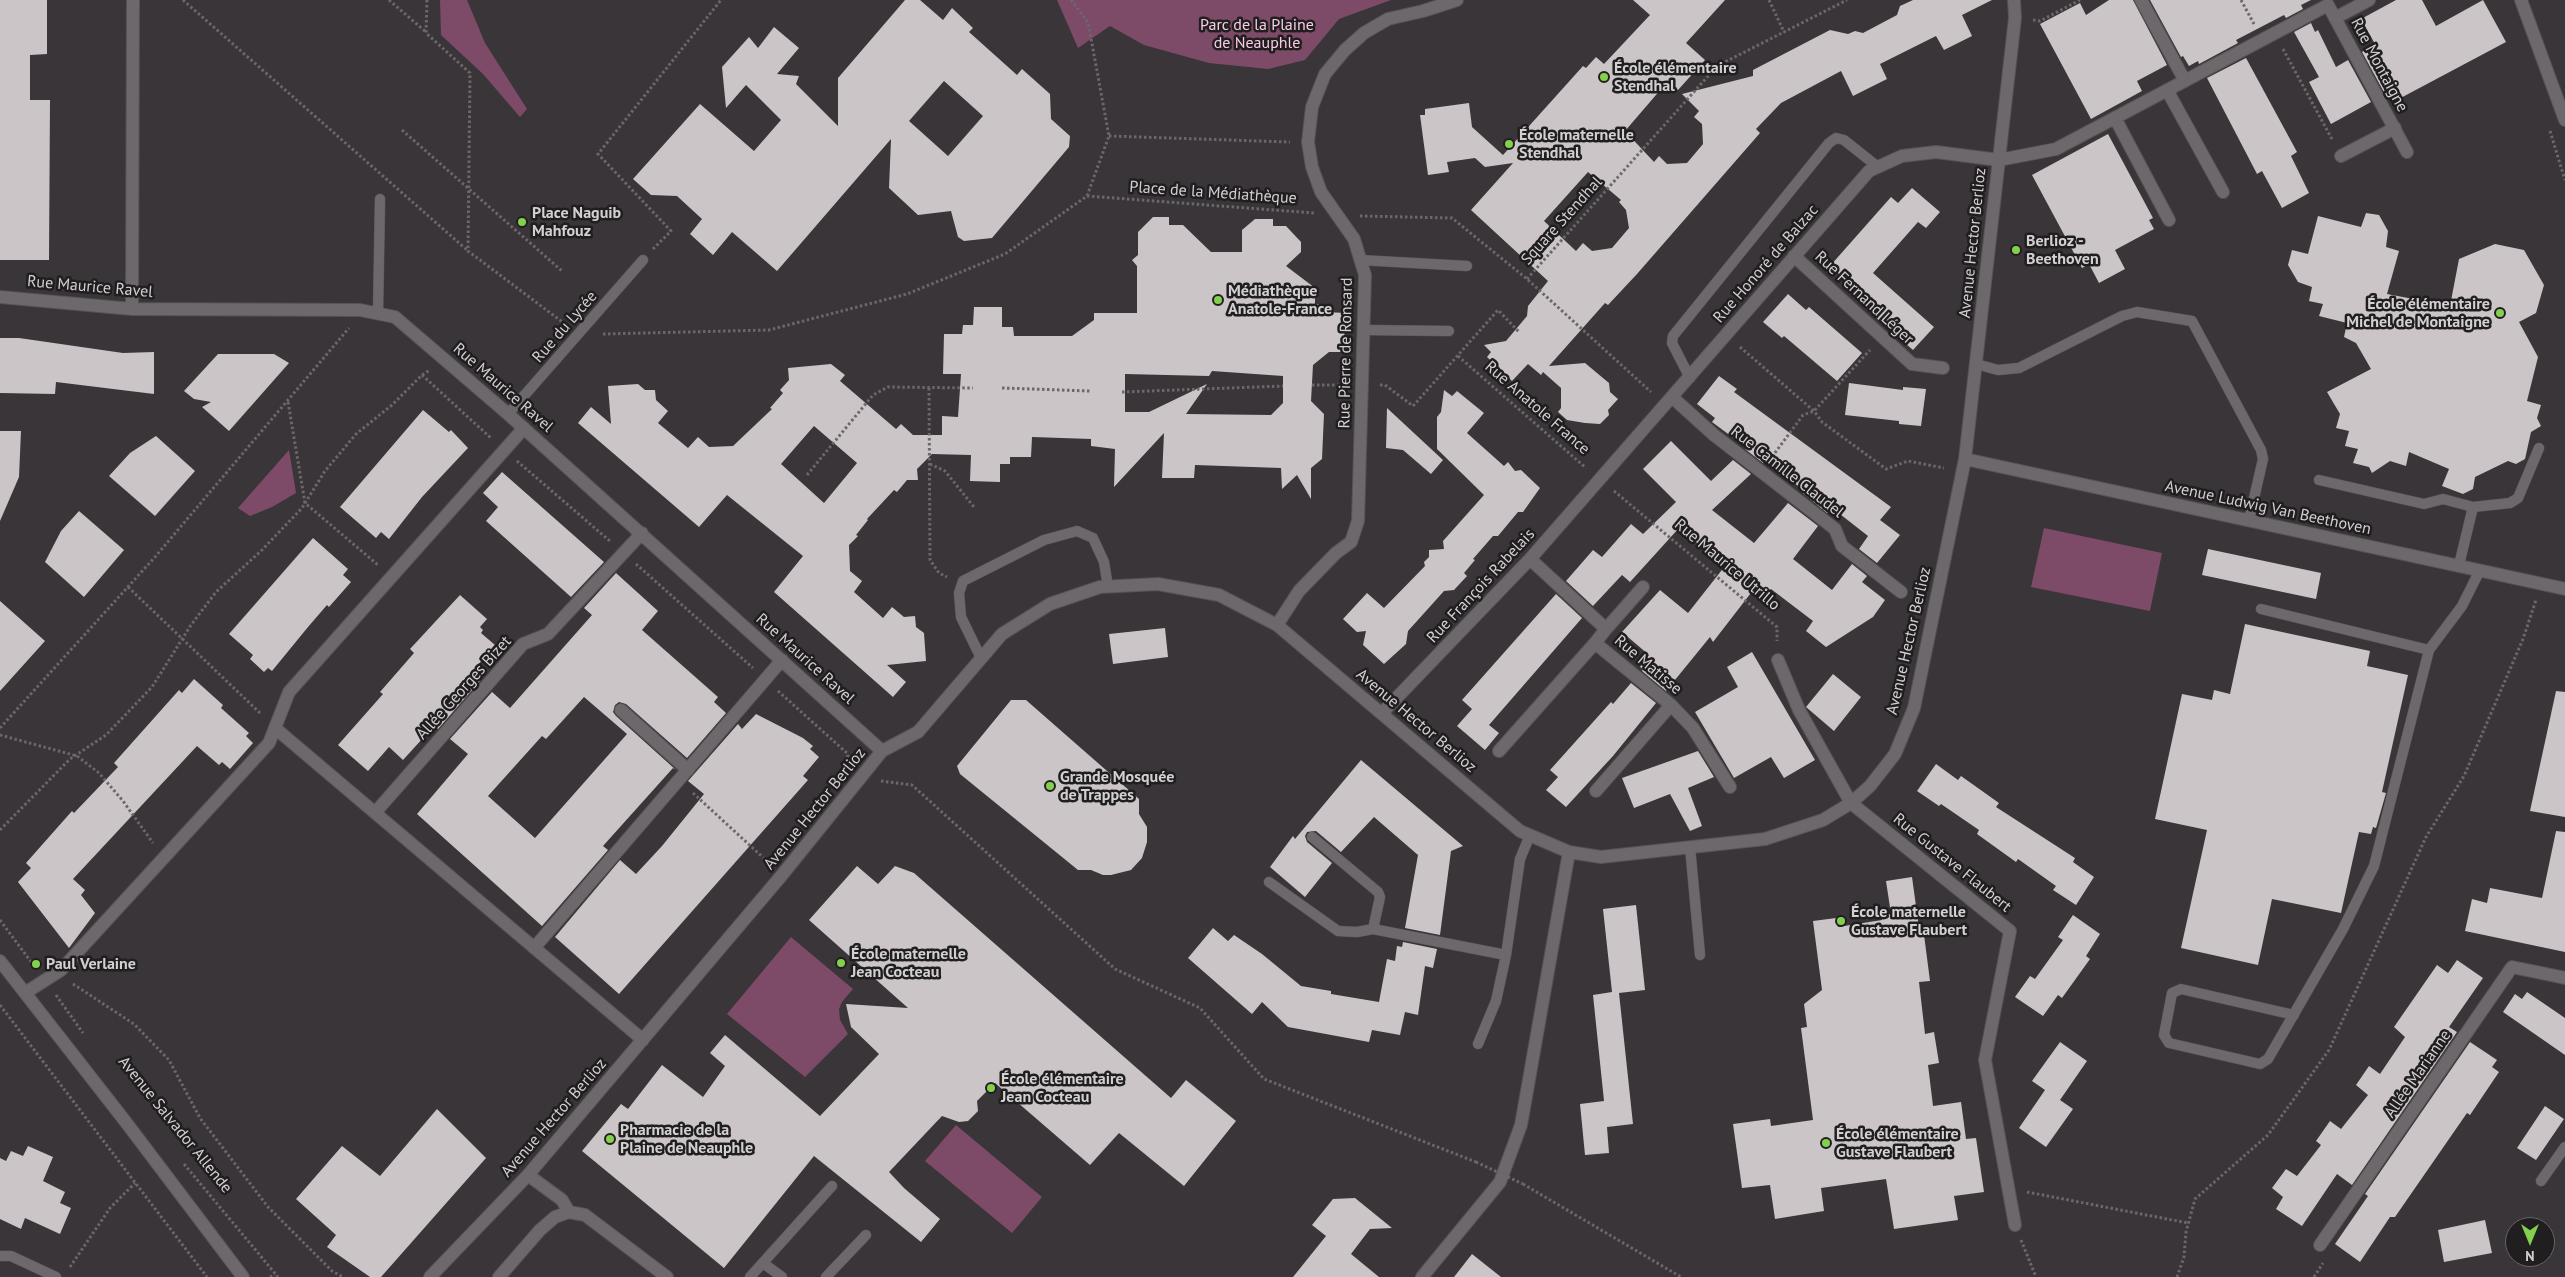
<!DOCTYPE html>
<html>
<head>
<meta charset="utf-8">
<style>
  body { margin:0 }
  #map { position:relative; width:2565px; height:1277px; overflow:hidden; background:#3a3538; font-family:"PT Sans",sans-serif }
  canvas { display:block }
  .north { position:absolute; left:2505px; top:1217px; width:50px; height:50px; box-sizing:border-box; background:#201e1f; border:1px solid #686567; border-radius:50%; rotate:180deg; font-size:14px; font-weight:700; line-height:20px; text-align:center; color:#d3d0d2 }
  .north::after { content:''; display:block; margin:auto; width:18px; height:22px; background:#83d04e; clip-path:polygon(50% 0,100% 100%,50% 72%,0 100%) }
</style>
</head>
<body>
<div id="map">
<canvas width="2565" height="1277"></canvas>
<div class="north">N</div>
</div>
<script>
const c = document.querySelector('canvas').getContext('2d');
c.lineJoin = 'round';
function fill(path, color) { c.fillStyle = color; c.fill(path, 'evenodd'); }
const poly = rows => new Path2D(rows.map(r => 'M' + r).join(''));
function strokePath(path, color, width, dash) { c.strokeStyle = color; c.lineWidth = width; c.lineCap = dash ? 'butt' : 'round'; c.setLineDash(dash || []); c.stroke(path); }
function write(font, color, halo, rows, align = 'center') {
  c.font = font + ' "PT Sans",sans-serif'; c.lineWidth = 5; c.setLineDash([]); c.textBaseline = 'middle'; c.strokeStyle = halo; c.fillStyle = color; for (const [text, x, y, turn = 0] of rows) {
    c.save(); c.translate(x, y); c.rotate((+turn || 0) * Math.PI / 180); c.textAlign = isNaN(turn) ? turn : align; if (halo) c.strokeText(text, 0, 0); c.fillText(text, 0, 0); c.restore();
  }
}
fill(poly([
  [440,0,467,0,485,43,527,109,520,117,483,74,441,35],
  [1057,0,1391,0,1339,19,1305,60,1268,69,1209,63,1144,45,1110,26,1078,48],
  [289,450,296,493,272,507,250,516,238,508],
  [2044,528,2162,553,2150,611,2031,587],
  [791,937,853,989,842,1002,839,1009,840,1020,848,1034,805,1077,727,1014],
  [956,1125,1042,1197,1012,1233,925,1161]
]), '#7d4b68');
fill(poly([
  [0,0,47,0,47,54,30,55,30,100,50,100,49,260,0,260],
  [905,0,920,0,943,20,952,8,973,28,969,32,1017,75,1022,69,1050,94,1051,119,1070,136,1069,147,992,238,964,241,958,237,951,211,918,215,889,188,891,139,777,271,732,232,713,255,690,234,702,219,677,196,651,195,633,179,700,104,754,151,781,120,746,85,726,108,722,67,749,37,758,48,774,27,799,48,777,74,799,76,796,84,838,126,838,78],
  [944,81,983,116,948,156,909,121],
  [1633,0,1725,0,1686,43,1705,60,1678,90,1668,81,1625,131,1654,162,1659,156,1667,164,1687,163,1703,144,1702,124,1694,117,1699,111,1682,94,1753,76,1753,70,1830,30,1848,34,1855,31,1863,33,1897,15,1900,6,1913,0,1992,0,1962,15,1972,36,1944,50,1936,36,1880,64,1887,79,1853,96,1841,71,1781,103,1756,129,1760,133,1637,274,1608,305,1605,303,1549,366,1585,363,1609,383,1610,392,1618,399,1608,410,1609,415,1600,424,1585,423,1567,420,1558,412,1561,408,1561,388,1543,372,1541,375,1528,364,1512,381,1487,357,1491,352,1484,345,1506,341,1527,316,1528,306,1548,281,1471,210,1513,163,1485,167,1475,158,1447,162,1449,172,1428,175,1420,115,1425,115,1425,109,1469,103,1472,127,1503,155,1583,66,1586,68,1596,57,1604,64,1650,15],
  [1588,172,1621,200,1619,202,1626,210,1629,228,1612,248,1592,251,1583,243,1576,251,1544,221],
  [2109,0,2133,0,2167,65,2137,81,2142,91,2091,119,2040,24,2080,3,2086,15],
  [2150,0,2311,0,2301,5,2303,9,2286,18,2284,15,2236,40,2238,43,2199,64,2198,61,2189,66,2183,56,2181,57],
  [2396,0,2422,0,2436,26,2483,0,2506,42,2395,101,2390,92,2385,94,2362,52,2375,44,2361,19],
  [2311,23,2315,32,2318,30,2336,67,2348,60,2371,102,2331,124,2309,82,2319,77,2294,32],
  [2246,58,2297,152,2291,156,2309,193,2282,208,2262,171,2257,174,2207,78],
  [2108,134,2153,218,2149,220,2154,229,2115,250,2125,269,2099,283,2089,264,2082,268,2032,175],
  [1912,188,1940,212,1926,228,1918,222,1873,273,1934,327,1913,350,1872,314,1877,307,1830,266,1891,197,1898,203],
  [2366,213,2379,215,2388,231,2386,247,2399,251,2387,294,2450,306,2459,259,2495,244,2524,250,2544,285,2536,313,2519,322,2538,357,2527,401,2541,405,2537,418,2541,426,2531,432,2525,459,2516,464,2508,461,2475,477,2473,489,2463,494,2442,486,2449,469,2409,452,2406,466,2390,461,2372,473,2369,467,2353,463,2358,449,2345,446,2349,431,2336,428,2340,414,2327,392,2371,369,2356,343,2344,337,2347,323,2319,316,2323,304,2309,301,2312,287,2298,282,2288,265,2292,250,2308,254,2318,216,2361,227],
  [1153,217,1169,217,1169,225,1183,225,1211,252,1242,252,1242,230,1255,219,1273,219,1273,226,1286,226,1301,242,1301,252,1286,266,1315,288,1315,304,1326,305,1326,312,1345,313,1344,352,1329,352,1313,365,1311,401,1324,414,1322,459,1311,468,1311,499,1297,475,1282,489,1281,468,1195,465,1194,478,1162,478,1164,433,1114,487,1115,449,1091,446,1091,439,1032,437,1031,457,1010,457,1010,464,1000,464,1000,482,970,481,971,455,932,454,917,469,918,480,907,480,897,492,894,490,867,519,868,520,856,535,858,536,849,545,850,571,862,581,854,592,883,618,892,607,904,617,915,616,916,627,924,633,926,661,887,665,906,682,893,697,774,592,803,556,727,495,699,527,578,423,591,407,611,424,608,386,638,384,645,390,655,390,656,400,668,411,658,423,688,448,698,437,709,447,733,446,772,409,770,408,783,393,780,390,789,380,788,368,831,364,845,375,840,381,896,429,901,424,913,435,942,435,942,416,958,417,961,374,943,374,944,334,962,334,963,325,973,325,974,307,1002,307,1002,327,1013,327,1014,336,1072,336,1094,320,1094,313,1137,313,1137,266,1132,260,1138,255,1138,232],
  [1212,371,1283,376,1283,403,1271,415,1186,414,1207,384,1149,412,1125,412,1125,374,1209,376],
  [814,426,857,463,824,503,781,464],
  [1788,294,1806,310,1809,307,1862,353,1837,381,1784,336,1782,338,1763,322],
  [0,338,19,338,123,353,154,352,154,394,56,382,55,394,0,393],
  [218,354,274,354,289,363,229,431,202,407,211,402,194,399,184,391],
  [1719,376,1737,389,1734,392,1891,507,1880,520,1900,535,1877,563,1859,549,1868,536,1831,507,1827,513,1799,490,1801,488,1764,461,1763,463,1745,449,1747,448,1712,422,1715,418,1697,404],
  [1849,383,1903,390,1903,387,1926,389,1921,426,1899,424,1899,421,1845,415],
  [1444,390,1452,396,1457,391,1484,413,1467,433,1504,466,1508,462,1515,471,1521,470,1540,488,1523,512,1518,512,1498,536,1493,536,1473,559,1475,560,1464,573,1467,576,1454,590,1444,591,1408,631,1406,644,1384,664,1363,645,1366,631,1357,632,1343,619,1367,593,1384,608,1425,566,1424,562,1429,557,1429,550,1444,549,1443,541,1484,495,1437,449,1437,417,1441,412],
  [1387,408,1443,460,1431,474,1403,450,1386,448],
  [423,410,449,432,451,430,468,448,422,497,389,539,381,532,376,538,340,507],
  [0,431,21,431,19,477,0,521],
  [156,436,195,471,155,516,109,476,130,453],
  [1671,441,1711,481,1733,460,1751,474,1712,510,1754,543,1788,503,1818,526,1793,559,1832,590,1852,564,1867,576,1862,582,1885,600,1873,617,1826,647,1806,631,1813,621,1771,589,1764,597,1754,589,1713,642,1710,637,1666,691,1642,671,1643,669,1640,667,1649,655,1622,632,1660,590,1688,613,1725,566,1679,528,1630,582,1622,575,1593,606,1566,581,1593,550,1602,557,1631,524,1643,534,1676,502,1643,469],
  [502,472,604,562,571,597,486,521,498,507,483,493],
  [79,511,124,550,84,597,45,562,61,531],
  [313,538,348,569,343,575,351,582,329,607,327,605,308,627,272,671,268,668,264,672,250,659,253,655,229,634],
  [2208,549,2321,573,2316,599,2202,575],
  [616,573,658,611,642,630,718,697,714,702,726,713,687,758,626,704,619,702,615,705,613,712,616,716,676,770,673,768,603,846,608,850,542,926,417,814,468,754,450,739,492,692,510,708,592,615,584,608],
  [584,697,627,734,535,838,488,796,542,736,546,739],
  [1556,594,1582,618,1489,725,1499,733,1485,750,1457,726,1472,709,1462,700],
  [460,595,487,619,480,627,483,630,481,633,495,645,471,673,480,681,438,729,434,726,403,760,389,747,368,771,338,745,383,694,380,692,414,653,410,649],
  [0,601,45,641,0,691],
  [2245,624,2370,651,2367,666,2408,675,2382,792,2386,793,2376,828,2373,827,2371,834,2359,832,2341,913,2272,899,2258,965,2181,948,2207,830,2155,819,2182,694,2212,700,2214,690,2230,694],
  [1165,628,1168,657,1113,664,1109,634],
  [1752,652,1815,760,1784,778,1771,757,1734,778,1695,712,1738,687,1727,667],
  [1833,674,1861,697,1834,731,1806,707],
  [194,679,223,705,221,708,249,733,246,736,253,743,230,769,222,762,219,765,197,746,73,879,85,890,81,895,95,913,69,948,18,882,31,868,26,863,72,811,74,813,118,767,114,763,179,690,182,693],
  [1631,683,1656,703,1613,756,1566,807,1546,790,1558,777,1550,770,1611,702,1613,704],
  [2556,691,2565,692,2565,817,2530,811],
  [1011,700,1026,700,1139,799,1139,814,1147,827,1147,842,1142,858,1131,870,1111,875,1103,875,1091,870,1078,870,960,774,957,766],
  [756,714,803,738,813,746,810,749,819,757,803,776,808,780,619,994,555,937,620,860,636,874,662,846,704,794,688,781,738,724,742,729],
  [1698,751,1714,777,1688,788,1702,826,1690,831,1670,794,1634,808,1622,778],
  [1361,760,1463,846,1451,851,1440,935,1405,928,1418,855,1374,817,1341,852,1316,831,1307,832,1305,836,1307,842,1332,863,1305,897,1270,867,1293,836,1295,839],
  [1936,764,1958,780,1961,776,1999,803,1996,807,2075,858,2073,862,2094,877,2076,905,2053,890,2056,886,2018,859,2016,862,1977,834,1979,830,1941,804,1939,806,1917,791],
  [2556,831,2565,832,2565,952,2465,931,2472,899,2487,903,2490,888,2542,898],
  [857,866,878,884,895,866,914,873,1171,1098,1186,1080,1236,1121,1184,1186,1119,1133,1090,1165,995,1083,977,1101,978,1111,968,1121,959,1122,942,1116,889,1172,904,1188,940,1219,921,1242,814,1156,724,1268,582,1151,621,1104,628,1109,662,1065,703,1097,725,1066,710,1053,725,1035,820,1116,879,1054,851,1027,846,1004,908,1008,809,920],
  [1912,877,1919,928,1923,927,1930,981,1919,982,1925,1034,1934,1032,1939,1063,1928,1065,1933,1106,1961,1102,1966,1139,1976,1138,1984,1192,1954,1196,1958,1220,1894,1229,1886,1179,1821,1188,1824,1211,1775,1219,1770,1185,1742,1188,1733,1124,1770,1119,1771,1126,1813,1120,1801,1028,1807,1027,1804,1004,1822,990,1813,921,1836,918,1838,927,1882,920,1882,916,1891,914,1886,881],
  [1636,905,1645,990,1619,993,1633,1124,1607,1127,1609,1153,1585,1155,1580,1104,1604,1101,1593,995,1612,992,1603,909],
  [2073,915,2100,934,2086,956,2090,959,2062,998,2058,995,2043,1016,2015,997,2030,976,2035,979,2063,940,2058,937],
  [1213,928,1228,941,1234,935,1262,954,1301,986,1331,991,1331,994,1379,1002,1387,959,1395,961,1397,946,1402,947,1403,942,1437,949,1433,968,1425,966,1418,1015,1405,1012,1400,1035,1372,1030,1369,1042,1288,1027,1262,1002,1252,1014,1188,958],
  [2457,960,2483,978,2449,1027,2457,1032,2352,1185,2337,1174,2302,1226,2276,1209,2283,1197,2272,1188,2286,1169,2297,1176,2321,1145,2316,1141,2330,1121,2341,1129,2368,1095,2356,1085,2369,1066,2380,1074,2405,1037,2394,1027,2437,965,2448,973],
  [2527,992,2565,1018,2565,1055,2503,1012,2515,994,2522,999],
  [2060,1042,2087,1061,2060,1100,2073,1109,2046,1147,2019,1128,2045,1090,2032,1081],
  [2470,1042,2497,1060,2492,1067,2499,1072,2470,1115,2467,1113,2395,1217,2390,1217,2360,1262,2335,1244,2368,1196,2365,1194],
  [2545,1106,2564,1119,2536,1160,2517,1148],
  [437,1109,486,1158,381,1277,370,1277,327,1247,336,1235,296,1199,342,1146,380,1176],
  [28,1146,53,1157,43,1181,65,1192,60,1203,71,1208,60,1234,25,1218,21,1229,0,1219,0,1158,6,1161,11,1151,23,1156],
  [1355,1198,1392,1228,1370,1229,1351,1254,1379,1277,1293,1277,1326,1236,1312,1225,1333,1199],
  [2485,1220,2492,1253,2444,1262,2438,1230],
  [1472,1254,1501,1277,1454,1277]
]), '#cbc5c8');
const lane = poly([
  [1360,260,1467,266],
  [378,313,380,199],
  [1364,330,1449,331],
  [1976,364,1998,370,2019,368,2122,316,2137,312,2192,321,2261,450,2263,459,2249,520],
  [1690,378,1672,343,1673,336,1829,143,1836,138,1844,140,1878,167],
  [508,414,643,260],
  [2319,480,2424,504,2443,499,2473,507,2459,565],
  [2473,507,2510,503,2518,498,2539,448],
  [2261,609,2429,650,2462,606,2480,570],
  [981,658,961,617,959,593,963,581,1044,540,1077,531,1093,538,1104,562,1108,587],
  [1312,837,1378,892,1380,897,1373,929],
  [1690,847,1700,955],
  [1269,882,1338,931,1357,932,1373,929,1506,955],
  [2294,1015,2181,989,2172,993,2164,1035,2169,1043,2260,1064,2268,1059,2343,929,2374,866,2429,650],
  [1478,1044,1496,1001,1506,955,1520,859,1530,835],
  [2541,1181,2565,1147],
  [0,1256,11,1256,56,1277],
  [763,1263,782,1277],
  [750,1277,832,1186],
  [826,1277,866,1235]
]);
const street = poly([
  [2141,0,2185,81],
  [2521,0,2565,120],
  [2335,18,2407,152],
  [2167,90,2223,192],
  [2115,118,2169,220],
  [2341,156,2395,128],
  [1794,256,1912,364,1943,368],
  [0,297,132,309,360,310,395,317,508,414,882,751],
  [132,309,133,0],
  [1672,397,1714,435,1835,529,1842,546,1901,592],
  [1965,459,2565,589],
  [1530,559,1606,629,1595,643,1671,705,1693,728,1730,787],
  [1277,625,1299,591,1336,553,1351,542,1358,521,1365,275,1354,239,1321,192,1312,167,1308,142,1312,107,1325,74,1345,50,1364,33,1388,19,1423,11,1457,0],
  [1606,629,1643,587],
  [1778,660,1799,710,1851,803,2010,931,1985,1060,2015,1225],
  [621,710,688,770],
  [1382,713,1530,559,1869,171,1902,156,1936,152,1999,160,2056,149,2328,5,2335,18,2369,0],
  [275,728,643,1040],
  [1499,751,1595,643],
  [1596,791,1671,705],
  [380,807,523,644,548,634,642,533],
  [534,948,782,660],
  [0,961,125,1121,243,1277],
  [25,993,61,970,269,743,289,692,524,428],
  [528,1175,562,1200,569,1212],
  [2320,1245,2512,967,2565,978],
  [430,1277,528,1175,782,875,882,751,918,732,1002,634,1050,604,1100,587,1158,584,1219,595,1277,625,1520,831,1569,852,1601,857,1765,839,1823,820,1851,803,1870,786,1895,754,1914,708,1965,459,2015,18,2014,0],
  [499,1277,540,1230,555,1217,569,1212,585,1215,667,1277],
  [1422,1277,1500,1182,1521,1125,1569,852]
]);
strokePath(lane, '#565355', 11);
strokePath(street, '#565355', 14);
strokePath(poly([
  [183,0,467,250],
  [389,0,426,32],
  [427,0,426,33,470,73,468,251,565,324],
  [1071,0,1088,22,1109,136,1087,196],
  [1769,0,1784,32],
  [2241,0,2254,24],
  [2033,20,2040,21,2080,0],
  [2283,49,2333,141],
  [402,130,562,271],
  [2550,131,2565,180],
  [1109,136,1290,142],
  [1087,196,1314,213],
  [1360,216,1452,218,1527,279,1651,392],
  [653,249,671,231,598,154,721,0],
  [1527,279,1717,66,1847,0],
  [603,334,769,330,907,294,1005,254,1087,196],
  [1740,347,1814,411,1822,422,1886,469,1908,461,1944,468],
  [1458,356,1586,468],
  [422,375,492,439],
  [1312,385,1344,385],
  [1380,385,1385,385,1413,406,1498,310,1519,332],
  [929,388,930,560,939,573,947,577],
  [1002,388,1090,391],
  [1122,392,1283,386],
  [288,402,305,503,378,565],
  [1772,457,1803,415,1814,411,1870,350],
  [517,461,611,542],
  [930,464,945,471,974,507],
  [807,475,873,395,888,387,973,388],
  [1614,491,1777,627,1777,641],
  [636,564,753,668],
  [128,587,260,713],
  [778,691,848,754,847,763],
  [0,728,155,557,349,328],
  [0,735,77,756,99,773,123,801,153,843],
  [881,781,912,785,1115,969,1200,1008,1264,1079,1476,1162],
  [693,793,769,863],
  [0,830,70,759,106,735,152,687,191,625,216,592,262,550,302,508,325,471,356,434,392,405,422,375,430,370],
  [0,920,34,966],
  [73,984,134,1024,169,1060,200,1118,268,1207,332,1271,343,1277],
  [56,995,83,1033],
  [0,1005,207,1277],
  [184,1164,278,1277],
  [1523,1184,1681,1277],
  [2027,1192,2188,1223],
  [2021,1240,2036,1277],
  [70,1267,110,1208,135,1183],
  [270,1277,275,1274],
  [2177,1277,2184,1257,2186,1232,2195,1199,2268,1135,2329,1050,2426,837,2464,776,2523,639,2536,600],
  [2314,1277,2323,1263]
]), '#6b676a', 3, [2.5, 2.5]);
strokePath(lane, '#6d686b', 10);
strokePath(street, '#6d686b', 12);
strokePath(poly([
  [1476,1162,1523,1184]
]), '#6b676a', 3, [2.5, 2.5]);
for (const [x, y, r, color] of [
  [1604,77,5,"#83d04e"],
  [1509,144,5,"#83d04e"],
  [522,222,5,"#83d04e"],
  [2016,250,5,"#83d04e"],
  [1218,300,5,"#83d04e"],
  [2500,313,5,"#83d04e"],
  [1050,786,5,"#83d04e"],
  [1841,921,5,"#83d04e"],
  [841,963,5,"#83d04e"],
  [36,964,5,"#83d04e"],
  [991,1088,5,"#83d04e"],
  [610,1139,5,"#83d04e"],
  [1826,1143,5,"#83d04e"]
]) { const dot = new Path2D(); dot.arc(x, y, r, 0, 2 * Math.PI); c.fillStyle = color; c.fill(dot); strokePath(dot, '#201e1f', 2); }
write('16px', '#f9cbe4', '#201e1f', [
  ["Parc de la Plaine",1257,25],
  ["de Neauphle",1257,43]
]);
write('16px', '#d3d0d2', '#201e1f', [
  ["Rue Montaigne",2379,65,62],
  ["Place de la Médiathèque",1213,193,4],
  ["Square Stendhal",1562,221,-48],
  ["Avenue Hector Berlioz",1973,243,-84],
  ["Rue Honoré de Balzac",1766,264,-49],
  ["Rue Maurice Ravel",90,287,5],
  ["Rue Fernand Léger",1864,298,43],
  ["Rue du Lycée",565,327,-49],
  ["Rue Pierre de Ronsard",1346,353,-89],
  ["Rue Maurice Ravel",503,388,41],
  ["Rue Anatole France",1537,408,41],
  ["Rue Camille Claudel",1787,472,38],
  ["Avenue Ludwig Van Beethoven",2268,508,12],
  ["Rue Maurice Utrillo",1727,565,40],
  ["Rue François Rabelais",1481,586,-47],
  ["Avenue Hector Berlioz",1909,641,-77],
  ["Rue Maurice Ravel",805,659,42],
  ["Rue Matisse",1648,665,40],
  ["Allée Georges Bizet",464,688,-48],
  ["Avenue Hector Berlioz",1416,721,40],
  ["Avenue Hector Berlioz",815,809,-51],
  ["Rue Gustave Flaubert",1952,863,39],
  ["Allée Marianne",2418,1074,-55],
  ["Avenue Hector Berlioz",554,1118,-49],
  ["Avenue Salvador Allende",175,1125,51]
]);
write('bold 16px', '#d3d0d2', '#201e1f', [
  ["École élémentaire",1614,68],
  ["Stendhal",1614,86],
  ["École maternelle",1519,135],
  ["Stendhal",1519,153],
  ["Place Naguib",532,213],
  ["Mahfouz",532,231],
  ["Berlioz -",2026,241],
  ["Beethoven",2026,259],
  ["Médiathèque",1228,291],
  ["Anatole-France",1228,309],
  ["École élémentaire",2490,304,"right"],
  ["Michel de Montaigne",2490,322,"right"],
  ["Grande Mosquée",1060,777],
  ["de Trappes",1060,795],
  ["École maternelle",1851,912],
  ["Gustave Flaubert",1851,930],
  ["École maternelle",851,954],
  ["Jean Cocteau",851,972],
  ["Paul Verlaine",46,964],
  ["École élémentaire",1001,1079],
  ["Jean Cocteau",1001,1097],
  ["Pharmacie de la",620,1130],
  ["Plaine de Neauphle",620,1148],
  ["École élémentaire",1836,1134],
  ["Gustave Flaubert",1836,1152]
], 'left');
</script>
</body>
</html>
